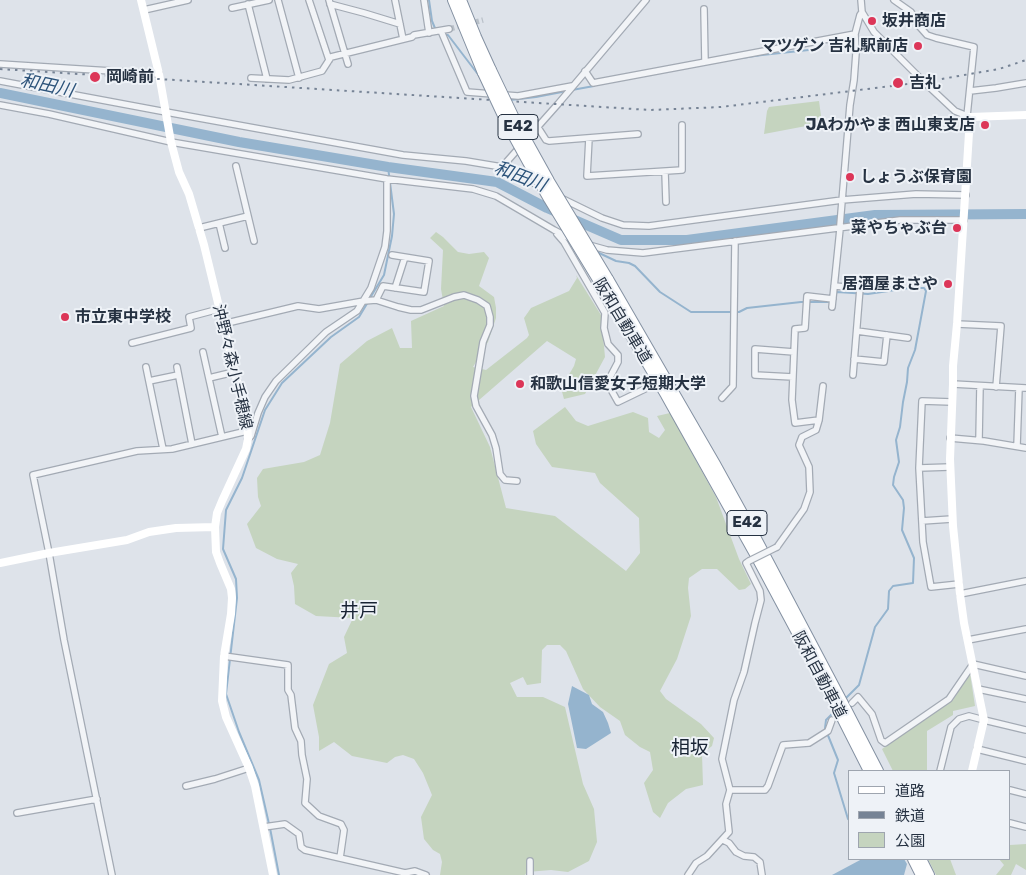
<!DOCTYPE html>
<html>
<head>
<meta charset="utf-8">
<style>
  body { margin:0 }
  #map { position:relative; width:1026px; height:875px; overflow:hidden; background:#dee3ea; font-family:Rubik,"Noto Sans JP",sans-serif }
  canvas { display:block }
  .legend { position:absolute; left:848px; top:770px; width:162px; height:90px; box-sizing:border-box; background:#eef2f7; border:1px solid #9ea5af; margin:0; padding:6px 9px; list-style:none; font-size:15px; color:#263242 }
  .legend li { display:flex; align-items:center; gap:10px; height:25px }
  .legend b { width:25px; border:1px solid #9ea5af }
</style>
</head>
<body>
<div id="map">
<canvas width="1026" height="875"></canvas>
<ul class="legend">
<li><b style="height:6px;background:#fff"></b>道路</li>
<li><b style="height:6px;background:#768395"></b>鉄道</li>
<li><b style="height:14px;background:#c5d4bf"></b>公園</li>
</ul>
</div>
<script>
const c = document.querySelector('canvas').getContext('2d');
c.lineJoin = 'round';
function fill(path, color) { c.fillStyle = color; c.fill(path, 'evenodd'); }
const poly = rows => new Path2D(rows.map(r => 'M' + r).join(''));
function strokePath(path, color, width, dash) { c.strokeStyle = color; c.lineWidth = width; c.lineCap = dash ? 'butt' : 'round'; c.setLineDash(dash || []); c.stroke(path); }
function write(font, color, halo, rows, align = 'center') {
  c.font = font + ' Rubik,"Noto Sans JP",sans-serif'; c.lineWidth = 4; c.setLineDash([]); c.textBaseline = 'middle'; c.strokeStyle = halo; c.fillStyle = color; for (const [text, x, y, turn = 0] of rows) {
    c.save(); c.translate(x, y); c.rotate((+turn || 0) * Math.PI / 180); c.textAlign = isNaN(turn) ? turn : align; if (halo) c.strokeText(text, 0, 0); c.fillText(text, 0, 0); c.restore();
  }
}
fill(poly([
  [819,101,822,123,764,134,767,111,769,107],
  [436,232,443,237,458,252,469,254,484,252,489,258,479,286,494,297,496,308,496,318,488,342,473,367,486,370,527,338,529,335,524,318,531,308,569,291,577,278,576,275,601,315,605,357,585,394,564,399,561,388,574,366,576,359,547,341,471,407,490,447,506,508,555,516,626,571,640,553,639,518,600,483,595,473,552,467,536,444,533,431,565,407,576,421,588,426,633,412,648,418,649,432,659,438,665,430,657,416,670,413,716,497,739,559,751,584,745,589,739,590,717,569,702,569,689,578,688,588,691,616,677,659,660,691,666,699,701,724,714,738,712,746,702,754,703,785,686,789,668,803,660,818,653,812,644,783,653,770,650,752,640,747,625,735,620,721,600,707,583,689,566,651,560,645,547,645,542,650,541,683,527,685,523,677,510,683,517,697,543,697,565,707,583,784,594,809,597,842,589,861,568,872,551,870,527,872,525,875,440,875,442,862,440,854,433,850,424,839,421,817,432,795,423,773,414,759,403,755,395,757,387,763,352,756,334,742,319,751,319,737,313,705,329,664,347,653,344,637,353,618,316,616,295,604,294,586,291,573,298,564,277,559,256,548,247,524,261,506,258,497,257,478,263,469,304,462,320,455,330,423,340,364,367,341,392,328,400,348,412,348,411,321,444,306,441,289,443,250,430,238],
  [970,673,975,706,953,711,953,715,927,731,927,771,893,771,882,749,953,700],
  [1026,844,1026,870,1016,864,1011,875,996,875,1004,865,999,859,1010,859,1010,845],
  [928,859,950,859,956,875,936,875]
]), '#c5d4bf');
fill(poly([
  [572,686,589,695,592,704,603,712,608,723,611,733,586,749,577,748,568,704],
  [862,859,904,859,907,864,904,875,832,875]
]), '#95b4ce');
strokePath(poly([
  [429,0,432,21,437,33,442,35,448,35,480,77],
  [734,59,762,55,818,49],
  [572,90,594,86],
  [510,100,536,97,567,91],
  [597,252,616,261,629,263,635,266,660,292,691,312,739,312,747,308,801,302,828,302,830,300],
  [835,295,837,292,868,294,909,288,924,288,926,291,915,350,908,368,907,382,903,402,900,427,896,440,899,462,894,477,893,485,903,500,904,508,902,530,914,558,913,583,893,586,889,591,888,609,875,627,859,685,845,699],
  [370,298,384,275,392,236,394,214,388,167],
  [834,712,826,720,825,728,838,760,834,773,848,819,850,820],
  [269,824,259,780,239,732,226,694,237,598,236,579,223,549,226,510,242,478,265,410,282,383,331,337,359,317,368,302],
  [270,828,279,875]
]), '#95b4ce', 2);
strokePath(poly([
  [0,93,239,142,388,167,497,182,547,208,621,240,687,240,875,215,1026,214]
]), '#95b4ce', 10);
strokePath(poly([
  [449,29,483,20],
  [667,384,679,381]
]), '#b9c0c8', 5.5, [5.5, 3]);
const street = poly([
  [278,0,299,78],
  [309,0,329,60],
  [329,0,348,64],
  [395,0,403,39],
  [424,0,429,33],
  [861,0,862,12,874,32,924,82,955,111,970,117],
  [894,0,911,12,919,26,927,35,936,38,974,47,967,116],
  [248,4,267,79],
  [330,4,364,13,400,24],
  [232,8,269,0],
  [704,9,705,62],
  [144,10,188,0],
  [441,31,467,92,518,96,572,86],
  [0,64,159,74],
  [585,71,593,83,855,34,860,15,862,12],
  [251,78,289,80,322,71,331,57,412,37,414,35,449,29],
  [0,81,166,112,403,155,466,161,502,167,539,186],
  [970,91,996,88,1026,83],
  [0,105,49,114,171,142,387,179,473,189,496,196,554,230,573,240],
  [537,126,546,140,549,141,638,134],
  [589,138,587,176,682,170,682,125],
  [236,166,254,241],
  [502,167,558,104,646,0],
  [665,172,666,202],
  [561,198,602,218,623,225,649,226,842,200,916,194,966,195],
  [219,223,225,248],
  [199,228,248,216],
  [557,234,564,242,605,313,604,328,608,344,618,355,618,362,608,381,609,386,618,402,649,387,653,387],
  [589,245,607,250,643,253,900,220,964,220],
  [834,286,860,288,853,375],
  [395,288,405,257],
  [376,300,383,286,424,292,429,261,392,255],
  [832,307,840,229,840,225,850,105,854,80,856,53,855,34],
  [223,324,298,306,319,309,364,301,376,300,398,307,411,310,421,310,454,297,464,295,478,300,487,306,490,317,490,325,483,342,474,396,476,406,492,435,496,448,500,474,505,480,517,481],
  [957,324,1001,326,996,387],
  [857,331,908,338],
  [132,343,191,328,189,317,219,309],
  [203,352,222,437],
  [854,359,884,362,887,335],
  [146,367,163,449],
  [177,367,192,444],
  [793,377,755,375,755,349,794,352],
  [209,378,234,372],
  [149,381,178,375],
  [953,384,1026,388],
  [722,398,733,386,735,241],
  [952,402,922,401,919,468,923,542,931,587,959,584],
  [819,420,795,423,792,400,795,329,805,328,807,296,833,299],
  [950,438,984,441,1026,448],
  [248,439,251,436,258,413,265,397,276,381,326,332,357,311,371,288,385,247,387,231,387,179],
  [979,440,980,386],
  [1017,446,1019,388],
  [919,468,950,467],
  [922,521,952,519],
  [777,547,804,509,810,492,809,467,799,445,802,437,816,430,819,420,823,386],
  [960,594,1026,581],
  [968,640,1026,629],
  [224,656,288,665,288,690,291,695,295,728,301,741,302,755,307,779,305,803,319,816,341,824,344,830,340,858],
  [978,689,1026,699],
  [852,703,858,697,872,714,881,740,885,743,949,699,973,664,1026,676],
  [977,749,1026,761],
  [940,771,951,727,959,719,969,716,984,720,1026,730],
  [186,786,215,779,249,768],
  [730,790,765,790,768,786,783,745,809,743,828,731,832,720],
  [1010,790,1026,794],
  [17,813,97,799],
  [1010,823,1026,827],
  [264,827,285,824,299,834,301,847,305,850,405,873,415,871,426,875],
  [723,840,729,843,736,852,744,856,754,857,760,862,762,875],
  [530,861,530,875],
  [112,875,64,640,49,553,33,475,137,451,172,449,247,431],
  [688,875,696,863,707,856,729,832,726,804,730,790,722,759,734,700,744,672,755,623,761,600,760,591,746,563,749,561]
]);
const highway = poly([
  [453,0,483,73],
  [461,0,476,37,491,70],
  [608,279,715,464,753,533,847,711,878,771],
  [600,283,666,395,755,554,832,698,869,771],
  [913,859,921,875],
  [921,859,929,875]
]);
strokePath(street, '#a3aab4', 8);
strokePath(highway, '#8491a2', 12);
strokePath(street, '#f2f4f7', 5.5);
strokePath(poly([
  [141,0,159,74,171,142,179,172,189,194,204,245,247,422,248,439,246,449,222,501,217,513,215,527,216,552,220,563,231,589,232,598,231,614,224,656,222,701,226,717,249,768,255,786,273,875],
  [0,563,49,553,127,540,149,532,176,528,215,527],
  [972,771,984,720,964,623,960,594,953,526,950,459,953,384,953,366,957,324,970,117,1026,115]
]), '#fff', 8);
strokePath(highway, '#fff', 10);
strokePath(poly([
  [0,69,650,110,721,107,924,82,999,69,1026,60]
]), '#768395', 2, [2.5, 5]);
const streetBridge = poly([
  [749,561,777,547]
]);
const highwayBridge = poly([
  [491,70,514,118,549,181,608,279],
  [483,73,506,122,528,162,549,199,600,283]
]);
strokePath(streetBridge, '#a3aab4', 8, []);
strokePath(highwayBridge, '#8491a2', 12, []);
strokePath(streetBridge, '#f2f4f7', 5.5);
strokePath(highwayBridge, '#fff', 10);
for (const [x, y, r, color] of [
  [872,21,5,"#dc3658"],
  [918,46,5,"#dc3658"],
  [95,77,6,"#dc3658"],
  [898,83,6,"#dc3658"],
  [985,125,5,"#dc3658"],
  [850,177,5,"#dc3658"],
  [957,228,5,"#dc3658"],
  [948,284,5,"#dc3658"],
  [65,317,5,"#dc3658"],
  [520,384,5,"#dc3658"]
]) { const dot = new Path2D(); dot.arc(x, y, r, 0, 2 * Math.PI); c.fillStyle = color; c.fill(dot); strokePath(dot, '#eef2f7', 2); }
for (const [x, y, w] of [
  [518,127,40],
  [747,523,40]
]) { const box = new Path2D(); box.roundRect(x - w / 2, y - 12.5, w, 25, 4); c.fillStyle = '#eef2f7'; c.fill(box); strokePath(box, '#263242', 1); }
write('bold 15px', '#263242', null, [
  ["E42",518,127],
  ["E42",747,523]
]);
write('bold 16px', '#263242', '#eef2f7', [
  ["坂井商店",882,21],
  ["マツゲン 吉礼駅前店",908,46,"right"],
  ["岡崎前",106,77],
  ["吉礼",909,83],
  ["JAわかやま 西山東支店",975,125,"right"],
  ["しょうぶ保育園",860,177],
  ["菜やちゃぶ台",947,228,"right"],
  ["居酒屋まさや",938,284,"right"],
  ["市立東中学校",75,317],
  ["和歌山信愛女子短期大学",530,384]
], 'left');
write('16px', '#263242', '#eef2f7', [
  ["阪和自動車道",622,321,59],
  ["沖野々森小手穂線",232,367,77],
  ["阪和自動車道",819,675,62]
]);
write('italic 18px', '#2c537a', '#eef2f7', [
  ["和田川",47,86,12],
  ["和田川",520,177,21]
]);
write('19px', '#182333', '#eef2f7', [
  ["井戸",359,612],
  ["相坂",690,749]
]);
</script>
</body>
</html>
